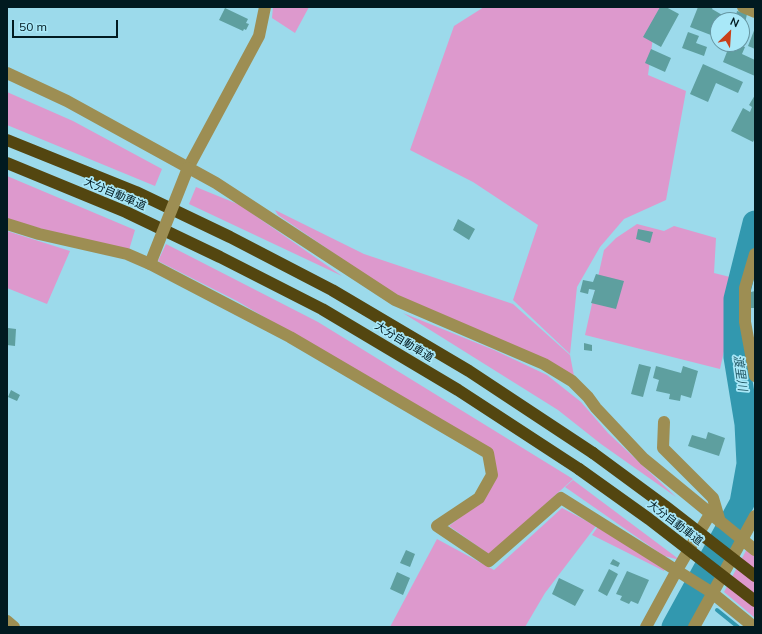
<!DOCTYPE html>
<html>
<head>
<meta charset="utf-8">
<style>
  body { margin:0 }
  #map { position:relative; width:762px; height:634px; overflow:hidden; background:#9cdaeb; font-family:Mulish,sans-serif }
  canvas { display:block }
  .frame { position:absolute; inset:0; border:8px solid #011a20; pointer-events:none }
  .north { position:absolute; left:710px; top:12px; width:40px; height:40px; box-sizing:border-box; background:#a9e8f8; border:1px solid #6696a2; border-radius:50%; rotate:25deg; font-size:11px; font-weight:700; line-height:16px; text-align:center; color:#011a20 }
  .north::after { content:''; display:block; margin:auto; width:14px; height:18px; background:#c94019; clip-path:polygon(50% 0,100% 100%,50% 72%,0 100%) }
  .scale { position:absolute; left:12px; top:20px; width:106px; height:18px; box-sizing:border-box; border:2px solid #011a20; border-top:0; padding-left:5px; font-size:12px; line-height:14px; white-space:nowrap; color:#011a20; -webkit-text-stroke:3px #a9e8f8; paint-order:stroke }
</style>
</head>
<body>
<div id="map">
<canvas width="762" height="634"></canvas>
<div class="frame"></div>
<div class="north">N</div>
<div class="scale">50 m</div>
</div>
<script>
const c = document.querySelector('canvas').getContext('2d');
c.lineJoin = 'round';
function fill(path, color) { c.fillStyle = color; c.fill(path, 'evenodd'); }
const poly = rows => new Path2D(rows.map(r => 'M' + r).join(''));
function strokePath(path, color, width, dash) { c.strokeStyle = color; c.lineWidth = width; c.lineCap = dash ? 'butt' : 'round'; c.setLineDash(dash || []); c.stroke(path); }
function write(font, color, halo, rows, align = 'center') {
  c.font = font + ' Mulish,"Noto Sans JP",sans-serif'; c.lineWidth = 3.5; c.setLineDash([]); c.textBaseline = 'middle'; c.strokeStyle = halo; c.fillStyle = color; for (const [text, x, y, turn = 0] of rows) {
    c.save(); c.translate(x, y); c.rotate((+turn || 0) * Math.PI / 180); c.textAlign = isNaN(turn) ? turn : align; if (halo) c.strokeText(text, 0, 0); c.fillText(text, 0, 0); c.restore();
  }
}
fill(poly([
  [273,7,309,7,295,33,272,18],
  [484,7,669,7,655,22,648,75,686,91,666,200,624,219,600,247,577,287,570,354,513,300,538,225,473,182,410,150,454,26],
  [7,92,73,121,162,169,155,186,7,125],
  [7,176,135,230,129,250,53,232,7,219],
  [196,187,240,205,342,276,189,204],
  [275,210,364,254,513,304,570,355,574,376,414,305,373,280,278,215],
  [637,224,664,231,674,226,716,238,714,273,730,277,728,333,720,369,585,335,604,250,616,238],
  [7,231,70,251,47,304,7,288],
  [166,244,318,322,573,479,490,555,449,526,482,500,492,451,237,301,158,261],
  [403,313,494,350,547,375,581,402,608,433,676,497,601,444,558,410],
  [573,480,680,560,664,556,565,487],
  [562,508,596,526,545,593,525,627,390,627,437,539,494,570],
  [599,525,666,566,664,571,592,535],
  [749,545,755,550,755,618,724,592]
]), '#dd99cd');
fill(poly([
  [688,589,701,595,703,599,688,627,667,627]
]), '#3298af');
strokePath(poly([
  [717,610,738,627]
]), '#3298af', 4);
strokePath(poly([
  [674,627,742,503,749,464,747,424,736,357,736,299,755,223]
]), '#3298af', 25);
fill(poly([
  [660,7,666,7,679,14,661,47,643,37],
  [698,7,713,7,712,9,724,16,723,20,718,20,718,32,716,37,690,27],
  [225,8,248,19,246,23,249,24,246,30,244,29,243,31,219,20],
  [737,11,747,14,744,28,742,28,742,20,735,20],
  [755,28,755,49,748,46],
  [688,32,699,36,696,43,707,47,704,56,682,48],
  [730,44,737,44,745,47,742,54,755,60,755,76,723,62],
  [651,49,671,58,665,72,645,63],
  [703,64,743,82,738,93,716,83,708,102,690,94],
  [755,95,755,138,753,142,731,131,743,108,750,112,752,107,749,105],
  [458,219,475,229,469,240,453,230],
  [638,229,653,232,650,243,636,239],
  [596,274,624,281,616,309,591,303,595,290,589,289,588,294,580,292,583,280,593,282],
  [755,291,755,308,750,308,751,292],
  [8,328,16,329,15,346,7,345],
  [584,343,592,345,592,351,584,350],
  [639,364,651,367,643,397,631,394],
  [656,366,681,373,683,366,698,371,691,398,681,395,680,401,669,399,670,394,656,391,659,380,653,378],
  [11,390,20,395,17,401,8,397],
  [708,432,725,438,719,456,688,446,692,435,706,439],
  [406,550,415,554,410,567,400,563],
  [613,559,620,563,618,567,610,564],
  [609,569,618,574,607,596,598,591],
  [627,571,649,580,638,604,631,601,629,604,620,600,622,596,616,594],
  [397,572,410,578,403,595,390,589],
  [559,578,584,590,575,606,552,594]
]), '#5e9f9f');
strokePath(poly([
  [743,7,755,12],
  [7,73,67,101,216,183,395,300,544,364,572,381,588,397,596,408,644,459,755,550],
  [188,168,259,36,265,7],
  [7,224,39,234,127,254,150,264,290,337,488,453,492,475,479,498,437,526,489,561,561,498,711,592,754,627],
  [755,254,745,288,745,322,755,376],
  [664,422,663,448,713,498,720,522],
  [7,621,14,627],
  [646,627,677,570,710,514],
  [694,627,755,516]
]), '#9d8e53', 12);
strokePath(poly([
  [7,140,136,192,230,237,332,290,469,371,593,453],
  [7,163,126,212,220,257,322,309,458,390,579,469]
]), '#534610', 12);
strokePath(poly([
  [150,264,188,168]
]), '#9d8e53', 12);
strokePath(poly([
  [593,453,665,506,755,576],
  [579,469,649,519,755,601]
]), '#534610', 12);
write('11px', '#011a20', '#a9e8f8', [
  ["大分自動車道",115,194,23],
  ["大分自動車道",404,342,31],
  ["大分自動車道",675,523,37]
]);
write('italic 12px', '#255b68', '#a9e8f8', [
  ["渡里川",740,373,82]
]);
</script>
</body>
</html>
